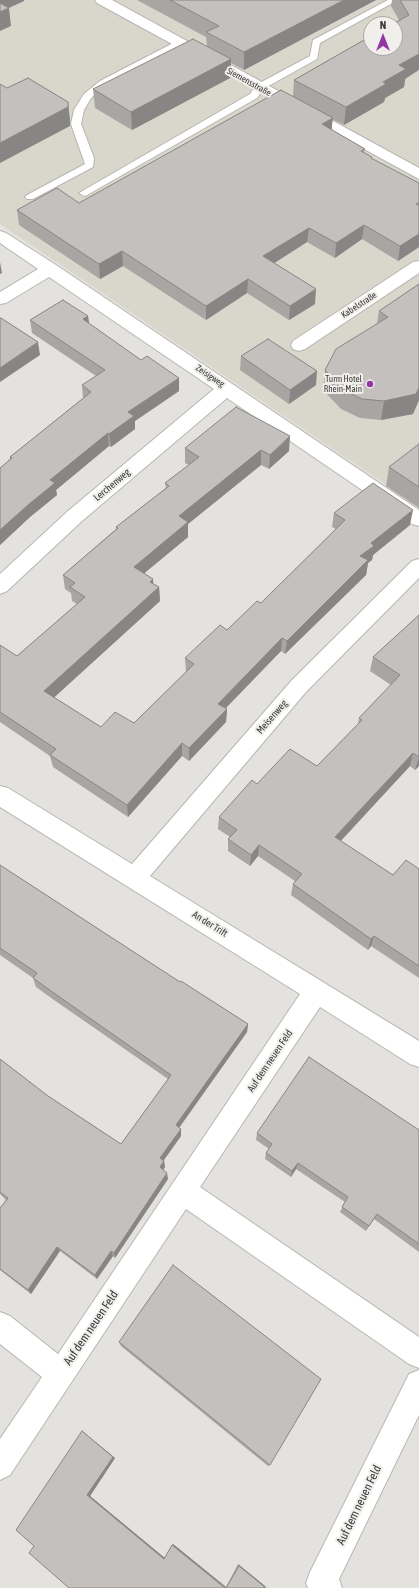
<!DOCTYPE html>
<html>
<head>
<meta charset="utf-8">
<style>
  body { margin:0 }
  #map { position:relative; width:419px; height:1588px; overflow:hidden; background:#e3e2de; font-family:"Asap Condensed",sans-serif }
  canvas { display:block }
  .north { position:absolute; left:363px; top:16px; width:40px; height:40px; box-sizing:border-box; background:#f0efeb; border:1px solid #a8a7a4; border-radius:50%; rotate:0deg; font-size:11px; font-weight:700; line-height:16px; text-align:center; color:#3c3b3a }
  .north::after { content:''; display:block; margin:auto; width:14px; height:18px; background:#9138a4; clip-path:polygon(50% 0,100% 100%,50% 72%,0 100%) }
</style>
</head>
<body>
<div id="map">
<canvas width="419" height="1588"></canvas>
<div class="north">N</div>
</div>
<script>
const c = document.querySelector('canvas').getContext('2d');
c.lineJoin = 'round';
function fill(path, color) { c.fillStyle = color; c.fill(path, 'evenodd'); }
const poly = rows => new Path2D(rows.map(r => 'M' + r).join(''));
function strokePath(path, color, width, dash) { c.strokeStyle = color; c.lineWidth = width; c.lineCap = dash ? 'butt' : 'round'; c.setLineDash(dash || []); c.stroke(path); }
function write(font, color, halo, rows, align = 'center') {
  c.font = font + ' "Asap Condensed",sans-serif'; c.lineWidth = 4; c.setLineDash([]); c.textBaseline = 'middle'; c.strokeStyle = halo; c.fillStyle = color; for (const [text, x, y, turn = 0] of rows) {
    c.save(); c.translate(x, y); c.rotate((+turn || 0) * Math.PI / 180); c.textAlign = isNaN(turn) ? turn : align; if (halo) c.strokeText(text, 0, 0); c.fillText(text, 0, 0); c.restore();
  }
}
fill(poly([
  [0,0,419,0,419,507,0,224],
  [371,24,395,24,395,48,371,48]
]), '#d9d6cb');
const service = poly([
  [388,0,398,0,320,43,317,59,263,89,257,98,87,195,84,196,79,193,250,94,256,85,310,56,313,40,388,0],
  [179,40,183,43,182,45,106,85,91,98,84,110,81,124,94,158,93,167,33,199,27,199,25,197,27,195,85,164,71,124,74,110,84,94,100,81,179,40]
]);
const minor = poly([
  [95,0,112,0,419,168,419,179,97,3,95,0],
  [0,231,6,233,56,265,419,510,419,526,412,524,227,398,82,521,7,591,0,594,0,574,68,511,214,389,49,277,6,303,0,304,0,292,38,269,0,243,0,231],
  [419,261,419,273,305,349,299,351,293,349,291,345,293,341,413,262,419,261],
  [419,559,419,578,306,692,150,876,419,1041,419,1067,410,1064,320,1007,200,1187,419,1337,419,1368,409,1364,186,1209,10,1475,0,1480,0,1439,42,1377,0,1344,0,1312,10,1316,58,1354,300,994,0,807,0,786,8,788,132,864,292,680,412,561,419,559],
  [419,1370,419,1415,339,1579,342,1588,308,1588,306,1583,310,1572,409,1374,419,1370]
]);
strokePath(service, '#b7b6b2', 2);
strokePath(minor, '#b7b6b2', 2);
fill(service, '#fff');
fill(minor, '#fff');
fill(poly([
  [137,0,376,0,244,70,231,63,230,78,132,130,95,108,93,89,207,46,206,37],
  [392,0,419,0,404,87,385,98,384,102,344,125,332,119,332,130,365,149,364,152,372,159,419,183,419,247,398,261,362,239,335,258,307,242,274,263,315,304,289,320,247,293,206,320,123,266,100,279,19,225,17,210,79,203,293,97,294,80,399,20,391,6],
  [419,284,419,400,413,414,381,420,360,418,341,409,323,390,325,370,377,324,379,311],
  [88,316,89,324,141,360,179,378,179,391,135,421,135,429,111,447,109,446,56,490,57,495,30,517,0,545,0,468,10,459,10,457,83,398,82,385,96,376,32,333,30,320],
  [241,356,316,385,289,404,240,370],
  [419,444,419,508,386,486,389,467],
  [185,448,289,451,269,469,261,465,188,524,188,537,144,573,153,579,153,584,159,587,160,601,54,697,101,727,134,723,186,672,185,658,227,630,261,603,336,529,332,527,334,513,410,525,373,555,372,560,368,563,366,575,285,654,281,651,226,708,227,709,226,722,189,761,182,756,128,817,53,767,50,756,0,722,0,645,17,656,77,604,72,601,71,593,65,589,63,575,116,529,116,527,166,488,165,483,189,465,185,463],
  [419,615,419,766,415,770,410,766,341,841,393,875,419,869,419,978,371,946,368,950,291,895,293,884,295,881,258,856,250,866,228,851,228,839,230,837,218,829,219,817,257,784,317,766,358,724,359,718,391,685,370,671,373,657],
  [0,865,180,982,248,1024,247,1032,179,1128,181,1129,181,1136,164,1160,165,1167,163,1170,168,1179,115,1258,113,1256,97,1279,60,1251,31,1294,0,1270,0,1208,6,1200,0,1194,0,1059,48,1096,121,1144,168,1079,54,1000,36,987,33,978,0,955],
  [419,1130,419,1252,374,1219,366,1231,340,1212,345,1202,296,1169,291,1177,265,1159,266,1153,269,1149,256,1140,257,1133],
  [119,1342,270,1465,268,1466,121,1346],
  [82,1431,115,1458,90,1496,164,1558,173,1544,226,1587,238,1564,265,1586,266,1588,69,1588,34,1546]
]), '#a8a5a3');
fill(poly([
  [0,0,24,0,24,1,9,8,11,26,0,31],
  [344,0,376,0,244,70,244,52],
  [419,54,419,70,405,79,404,87,385,98,384,102,344,125,346,107,383,82,399,65],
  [231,59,230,78,132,130,131,112],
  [68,102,70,120,70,126,0,163,0,143],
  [333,118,331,133,322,124],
  [364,225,362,239,335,258,336,243],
  [309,228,307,242,262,271,263,256],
  [419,234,419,247,398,261,400,246],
  [122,251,123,266,100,279,99,264],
  [0,262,2,273,0,274],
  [248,279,247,293,206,320,206,306],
  [316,289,315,304,289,320,290,306],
  [88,316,90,329,83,319],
  [38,342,40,355,0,382,0,368],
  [317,371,316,385,289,404,290,390],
  [179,378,179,391,135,421,135,429,111,447,109,434,128,412],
  [419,388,419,400,413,414,381,420,384,401],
  [108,433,109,446,56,490,57,495,30,517,0,545,0,530,50,480],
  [290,436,289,451,269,469,270,455],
  [261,450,261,465,188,524,188,537,135,581,134,567,179,516],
  [413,510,410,525,373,555,372,560,368,563,366,575,285,654,287,641,371,543],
  [153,579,154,592,159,587,160,601,47,704,44,691],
  [282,638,281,651,218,716,218,704],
  [227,709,226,722,189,761,189,748],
  [182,743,182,756,128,817,127,805],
  [413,753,410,766,333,849,335,837],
  [419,757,419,766,415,770],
  [259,845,258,856,250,866,251,855],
  [374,936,371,946,368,950,371,939],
  [248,1024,247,1032,176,1132,176,1125],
  [181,1129,181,1136,161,1164,160,1158],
  [164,1161,165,1167,161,1174,160,1167],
  [298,1163,296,1169,291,1177,292,1171],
  [167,1173,168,1179,115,1258,114,1253],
  [57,1247,60,1251,31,1294,28,1290],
  [111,1251,113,1256,97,1279,95,1275],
  [82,1431,115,1458,90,1496,165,1558,164,1559,87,1495],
  [173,1544,226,1587,226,1588,172,1545],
  [238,1564,265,1586,266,1588,239,1566]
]), '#888684');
const building = poly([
  [170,0,344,0,244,52,206,32,219,26,170,0],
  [400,0,419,0,419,54,399,65,406,69,383,82,386,84,346,107,294,80,371,36,371,48,395,48,395,24,393,24,409,15,400,0],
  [0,3,9,8,0,12,0,3],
  [193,39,231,59,131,112,93,89,193,39],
  [28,78,68,102,68,107,0,143,0,84,7,88,28,78],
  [281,90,333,118,322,124,365,149,361,151,372,157,371,158,419,183,419,202,416,204,419,205,419,234,400,246,364,225,336,243,309,228,263,256,316,289,290,306,248,279,206,306,122,251,99,264,17,210,57,188,79,203,281,90],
  [419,284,419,388,416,394,384,401,362,399,343,390,325,370,336,349,388,317,379,311,419,284],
  [63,300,88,316,83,319,141,360,147,356,179,378,128,412,134,416,109,434,108,433,50,480,55,483,28,505,0,530,0,468,12,458,10,457,91,392,82,385,105,370,30,320,63,300],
  [1,318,38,342,0,368,0,319,1,318],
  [268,339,317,371,290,390,241,356,268,339],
  [236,407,290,436,270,455,261,450,179,516,188,522,134,567,153,579,150,582,159,587,44,691,101,727,115,712,134,723,194,664,185,658,220,625,227,630,257,601,261,603,345,520,334,513,373,483,413,510,371,543,374,546,360,556,368,560,287,641,282,638,218,704,227,709,189,748,182,743,127,805,50,755,56,749,0,712,0,645,17,656,85,597,70,587,75,583,63,575,118,528,116,527,169,486,165,483,199,457,185,448,236,407],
  [419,444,419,487,389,467,419,444],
  [419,615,419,757,413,753,335,837,393,875,406,860,419,869,419,966,374,936,371,939,293,884,302,874,259,845,251,855,228,839,237,830,219,817,252,780,257,784,290,749,317,766,362,720,359,718,400,675,373,657,419,615],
  [0,865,180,982,181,981,248,1024,176,1125,181,1129,160,1158,164,1161,160,1167,167,1173,114,1253,111,1251,95,1275,57,1247,28,1290,0,1269,0,1208,8,1198,0,1192,0,1059,48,1096,121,1144,171,1075,51,991,33,978,37,973,0,948,0,865],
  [309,1057,419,1130,419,1244,377,1214,369,1226,342,1207,348,1197,298,1163,292,1171,266,1153,272,1144,257,1133,309,1057],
  [173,1265,321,1379,270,1465,119,1342,173,1265],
  [82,1431,113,1457,87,1495,164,1559,172,1545,225,1588,69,1588,29,1553,34,1546,16,1530,82,1431],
  [239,1566,266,1588,226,1588,239,1566]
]);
fill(building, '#c3c0bd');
strokePath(building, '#888684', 1);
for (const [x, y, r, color] of [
  [370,384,4,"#9138a4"]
]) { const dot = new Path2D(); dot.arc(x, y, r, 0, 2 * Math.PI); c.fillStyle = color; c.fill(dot); strokePath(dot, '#f0efeb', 1.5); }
write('9px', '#3c3b3a', '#f0efeb', [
  ["Siemensstraße",249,82,29],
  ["Kabelstraße",359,305,-33],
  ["Zeisigweg",210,376,34]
]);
write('9px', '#3c3b3a', '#f0efeb', [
  ["Turm Hotel",362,379],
  ["Rhein-Main",362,389]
], 'right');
write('10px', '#3c3b3a', '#f0efeb', [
  ["Lerchenweg",112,485,-40],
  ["Meisenweg",272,717,-49],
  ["An der Trift",210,924,32],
  ["Auf dem neuen Feld",270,1061,-56]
]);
write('12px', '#3c3b3a', '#f0efeb', [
  ["Auf dem neuen Feld",91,1328,-56],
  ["Auf dem neuen Feld",359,1505,-64]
]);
</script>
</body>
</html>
